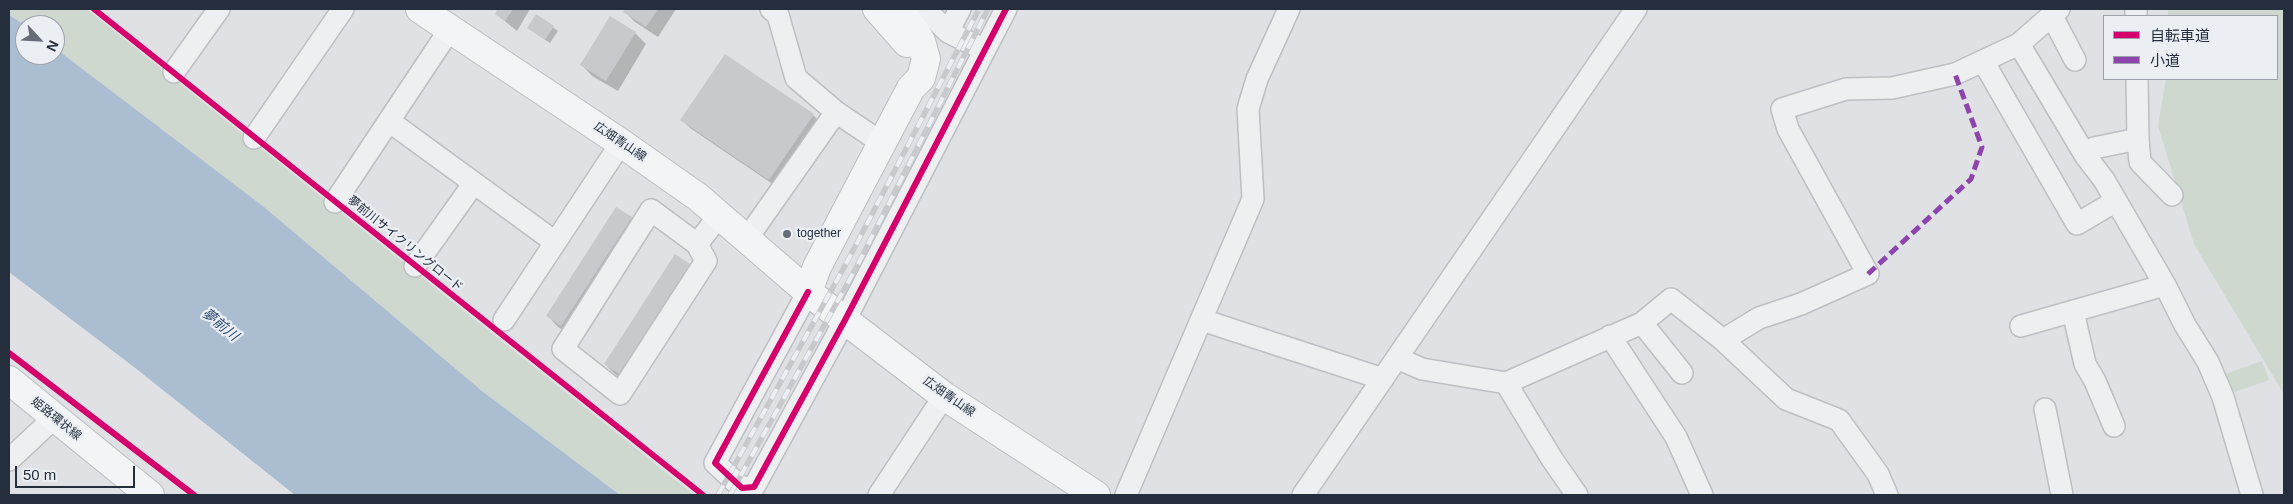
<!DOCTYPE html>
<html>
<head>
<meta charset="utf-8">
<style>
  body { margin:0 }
  #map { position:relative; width:2293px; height:504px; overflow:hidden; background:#dfe1e4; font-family:Helvetica,"Noto Sans JP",sans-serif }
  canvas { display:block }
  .frame { position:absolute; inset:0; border:10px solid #252e3d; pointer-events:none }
  .legend { position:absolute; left:2103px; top:15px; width:175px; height:65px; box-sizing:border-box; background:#ebeff4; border:1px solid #9ca2ab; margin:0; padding:6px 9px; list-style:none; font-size:15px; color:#252e3d }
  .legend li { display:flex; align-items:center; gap:10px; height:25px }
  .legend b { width:25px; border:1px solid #9ca2ab }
  .north { position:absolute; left:15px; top:15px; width:50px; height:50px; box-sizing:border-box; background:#ebeff4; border:1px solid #9ca2ab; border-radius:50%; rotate:115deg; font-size:14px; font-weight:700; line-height:20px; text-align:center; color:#252e3d }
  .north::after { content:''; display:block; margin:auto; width:18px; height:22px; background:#666d77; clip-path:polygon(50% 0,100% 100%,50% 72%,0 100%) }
  .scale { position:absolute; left:15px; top:466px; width:120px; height:22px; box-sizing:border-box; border:2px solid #252e3d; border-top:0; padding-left:6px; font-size:15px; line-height:18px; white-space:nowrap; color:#252e3d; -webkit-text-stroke:4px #ebeff4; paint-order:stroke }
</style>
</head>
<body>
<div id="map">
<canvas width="2293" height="504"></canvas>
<div class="frame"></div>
<ul class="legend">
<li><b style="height:6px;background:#d6006c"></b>自転車道</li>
<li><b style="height:6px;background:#8e44ad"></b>小道</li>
</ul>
<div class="north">N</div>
<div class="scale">50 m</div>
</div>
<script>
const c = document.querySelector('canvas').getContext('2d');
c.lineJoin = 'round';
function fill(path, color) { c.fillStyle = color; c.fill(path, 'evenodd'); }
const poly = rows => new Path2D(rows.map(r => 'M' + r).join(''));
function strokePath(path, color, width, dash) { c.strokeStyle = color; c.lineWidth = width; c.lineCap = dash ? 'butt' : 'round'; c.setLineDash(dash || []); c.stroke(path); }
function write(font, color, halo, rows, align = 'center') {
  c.font = font + ' Helvetica,"Noto Sans JP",sans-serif'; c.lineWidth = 4.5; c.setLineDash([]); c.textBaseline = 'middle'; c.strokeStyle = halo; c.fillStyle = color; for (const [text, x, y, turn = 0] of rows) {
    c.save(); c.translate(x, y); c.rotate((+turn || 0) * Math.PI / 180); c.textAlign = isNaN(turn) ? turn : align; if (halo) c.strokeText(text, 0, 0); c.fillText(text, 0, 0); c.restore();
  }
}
fill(poly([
  [9,9,85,9,89,11,694,495,620,495,482,391,264,207,55,48,55,25,25,25,9,15],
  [2168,9,2284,9,2284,394,2194,244,2158,126,2166,79,2277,79,2277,16,2168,16],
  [2262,361,2269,380,2229,394,2222,375]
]), '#cfd8cf');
fill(poly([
  [9,15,25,25,25,55,55,55,55,48,264,207,482,391,620,495,295,495,134,367,9,272]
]), '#abbdd0');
fill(poly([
  [495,9,530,9,517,31,496,14,498,11],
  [626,9,676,9,658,37,635,22,624,11],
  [536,15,558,31,550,43,528,28],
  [610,17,635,33,646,44,618,91,592,76,582,65],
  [813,115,821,123,777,187,690,128,682,120],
  [631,218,642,229,573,336,558,327,548,316],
  [676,256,690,265,700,276,630,384,616,375,605,364]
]), '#0003');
fill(poly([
  [498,9,513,9,505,21,495,14],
  [625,9,658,9,646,27,623,12],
  [536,14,554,26,545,40,527,28],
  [610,16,636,32,606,81,580,65],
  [725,54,814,114,769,180,680,120],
  [616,207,632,217,561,326,546,316],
  [675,254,690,264,619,374,604,364]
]), '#c7c9cc');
const minor = poly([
  [771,9,778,15,796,78,836,112,882,143],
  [925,9,948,32,985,50],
  [2136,9,2136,16],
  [2052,16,2075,60],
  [948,32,960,9],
  [2019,44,2085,155,2104,180,2165,285,2185,325,2208,362,2223,397,2252,495],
  [1983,61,2077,224,2116,201],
  [174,72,219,9],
  [389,121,555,242],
  [254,138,343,9],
  [2138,139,2140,162,2172,195],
  [2085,155,2094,148,2138,139,2137,79],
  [335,202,450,29],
  [651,210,697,244,706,261,620,394,563,349,651,210],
  [746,240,836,112],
  [697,244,719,216],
  [415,266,474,183],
  [808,292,715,463,742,488,754,487,845,320,1006,9],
  [2073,311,2085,364,2095,381,2114,426],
  [504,320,621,143],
  [1202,320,1383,379],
  [1642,323,1682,373],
  [2021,326,2165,285],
  [1610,336,1676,437,1702,495],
  [1723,340,1759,318,1801,304,1868,274,1788,129,1782,109,1846,89,1892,88,1955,74,2019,44,2059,9],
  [1397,358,1422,369,1506,383,1642,323,1671,299,1723,340,1786,399,1839,420,1878,474,1887,495],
  [1506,383,1552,459,1577,495],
  [2045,409,2062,495],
  [9,460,54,418],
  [879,495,944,396],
  [1126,495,1253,199,1248,109,1257,79,1289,9],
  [1303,495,1636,9]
]);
const major = poly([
  [420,9,621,143,698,197,808,292,944,396,1096,495],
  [877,9,907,43],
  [808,292,817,267,882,143,911,88,921,78,926,59,921,41,900,9],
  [9,380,150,495]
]);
strokePath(minor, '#bdbfc2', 24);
strokePath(major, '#bbbec2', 30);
strokePath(minor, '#eeeff1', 21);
strokePath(major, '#f3f4f5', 28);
const rail = poly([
  [718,495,847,262,979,9],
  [730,495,856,268,988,9]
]);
strokePath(rail, '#c7c9cc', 5.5);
strokePath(rail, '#ebeff4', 4, [11]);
strokePath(poly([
  [1868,274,1971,179,1982,147,1955,74]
]), '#8e44ad', 5, [10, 5]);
strokePath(poly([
  [94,9,703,495],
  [808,292,715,463,742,488,754,487,845,320,1006,9],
  [9,353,194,495]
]), '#d6006c', 6);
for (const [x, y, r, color] of [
  [787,234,5,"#666d77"]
]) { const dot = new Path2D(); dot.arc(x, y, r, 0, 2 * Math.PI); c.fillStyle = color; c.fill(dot); strokePath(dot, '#ebeff4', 2); }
write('12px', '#252e3d', '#ebeff4', [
  ["広畑青山線",620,142,34],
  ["夢前川サイクリングロード",405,244,39],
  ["広畑青山線",949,397,35],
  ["姫路環状線",56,419,39]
]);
write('12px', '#252e3d', '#ebeff4', [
  ["together",797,234]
], 'left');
write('italic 14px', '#2f4d72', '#ebeff4', [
  ["夢前川",220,325,39]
]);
</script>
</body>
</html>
